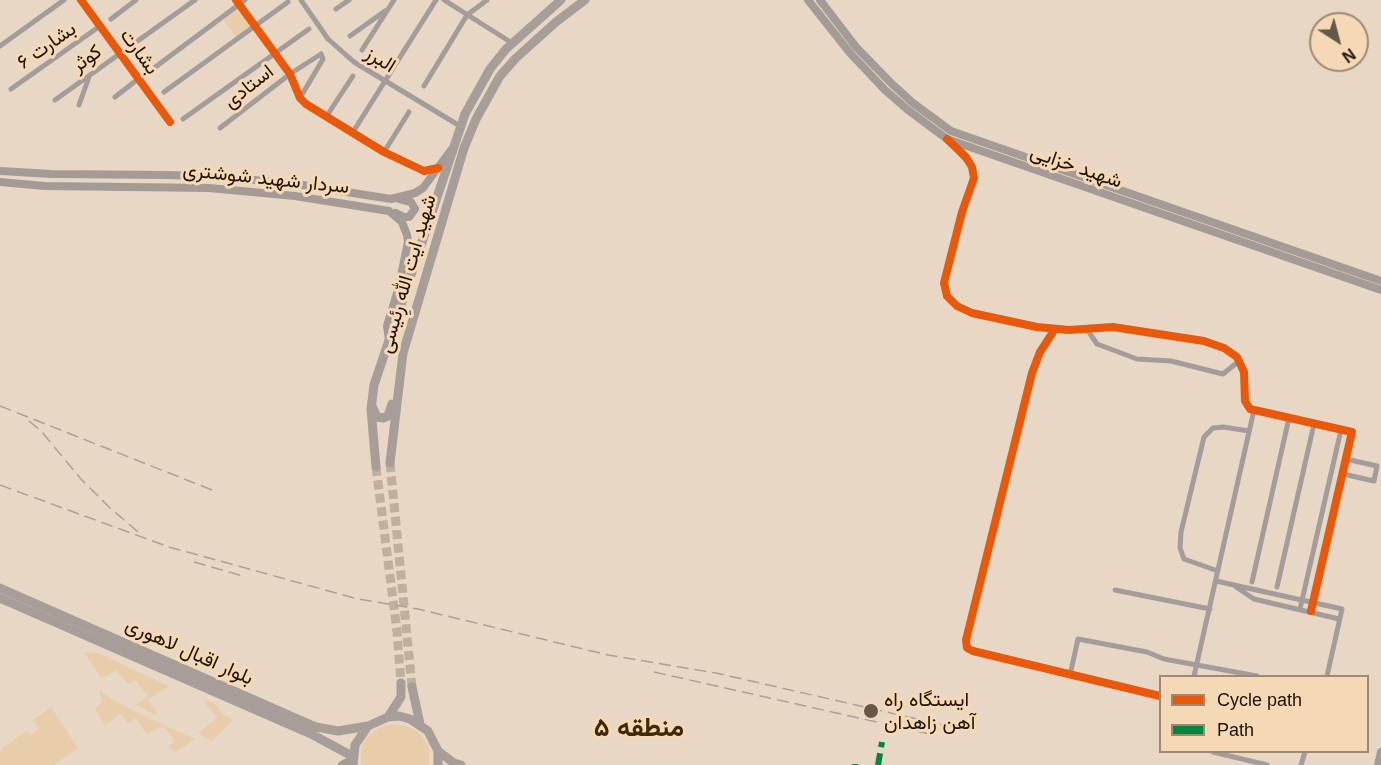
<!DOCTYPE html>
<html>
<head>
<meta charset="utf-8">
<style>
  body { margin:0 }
  #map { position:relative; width:1381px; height:765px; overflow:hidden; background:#e7d7c4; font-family:Helvetica,sans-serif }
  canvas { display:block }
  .legend { position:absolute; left:1159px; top:675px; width:210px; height:78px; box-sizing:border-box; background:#f5d8b6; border:2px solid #9f8970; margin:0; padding:8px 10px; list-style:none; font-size:18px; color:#1d1307 }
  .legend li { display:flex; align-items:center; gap:12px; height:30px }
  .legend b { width:30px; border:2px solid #9f8970 }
  .north { position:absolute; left:1309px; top:12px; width:60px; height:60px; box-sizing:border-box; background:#f5d8b6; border:2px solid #9f8970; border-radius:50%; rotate:144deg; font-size:16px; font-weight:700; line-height:24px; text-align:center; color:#1d1307 }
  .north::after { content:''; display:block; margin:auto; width:21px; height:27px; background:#645849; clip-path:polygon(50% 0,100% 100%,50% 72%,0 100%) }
</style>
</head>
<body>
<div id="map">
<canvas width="1381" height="765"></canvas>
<ul class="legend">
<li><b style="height:8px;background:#e8590c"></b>Cycle path</li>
<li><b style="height:8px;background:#00873e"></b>Path</li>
</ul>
<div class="north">N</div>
</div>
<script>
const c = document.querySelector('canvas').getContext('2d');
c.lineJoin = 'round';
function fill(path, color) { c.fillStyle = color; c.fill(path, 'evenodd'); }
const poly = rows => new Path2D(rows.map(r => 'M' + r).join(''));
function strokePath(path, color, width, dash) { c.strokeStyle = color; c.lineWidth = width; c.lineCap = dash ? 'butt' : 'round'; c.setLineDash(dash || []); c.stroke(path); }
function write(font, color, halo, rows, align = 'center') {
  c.font = font + ' Helvetica,Vazirmatn,sans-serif'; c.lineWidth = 6; c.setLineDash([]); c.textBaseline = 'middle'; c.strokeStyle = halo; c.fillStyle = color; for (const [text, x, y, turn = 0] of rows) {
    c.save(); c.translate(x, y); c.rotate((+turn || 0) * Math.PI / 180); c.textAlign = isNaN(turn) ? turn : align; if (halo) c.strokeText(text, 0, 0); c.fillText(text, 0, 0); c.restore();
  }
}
fill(poly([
  [238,8,251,26,236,37,223,19],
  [84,652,98,653,169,686,147,700,158,713,156,715,136,705,148,696,136,680,128,684,116,670,102,679],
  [101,691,111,699,150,719,195,739,175,752,168,747,175,741,165,728,160,727,147,735,136,718,128,723,121,713,105,725,95,709,103,700,99,693],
  [207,699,218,706,222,713,233,720,212,741,198,733,217,718,206,704],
  [51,707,78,748,54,765,0,765,0,753,3,750,2,748,27,731,31,735,39,729,33,720],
  [395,724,406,726,417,731,425,740,429,750,429,765,361,765,361,751,365,740,373,732,383,726]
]), '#e9cca9');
strokePath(poly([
  [390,463,412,687],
  [376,467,397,631,401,683]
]), '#bfb09e', 9, [9, 4.5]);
strokePath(poly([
  [81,0,170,122],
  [236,0,290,74,300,98,306,104,384,152,424,171,437,169],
  [301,0,328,39,354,62,460,126],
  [444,0,512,43],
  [336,9,349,0],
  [111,19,136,0],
  [350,36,385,11],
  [0,46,64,0],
  [362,50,394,0],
  [150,71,245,0],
  [424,86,467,15,487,0],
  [11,89,100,26],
  [164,92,288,2],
  [115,97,138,79],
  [55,100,195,0],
  [79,105,89,77],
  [326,117,353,76],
  [183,119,309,29],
  [220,128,290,74,321,54,323,59,300,98],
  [353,132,436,0],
  [948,140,972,167,974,178,962,212,944,283,947,296,957,306,972,313,1037,327,1069,330,1113,327,1204,341,1224,348,1237,357,1244,372,1245,401,1250,409,1352,432,1311,611],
  [384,152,409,112],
  [1086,328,1097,344,1137,359,1171,361,1223,374,1239,361],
  [1055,329,1040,352,1032,373,966,640,967,648,973,651,1160,696],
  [1343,474,1374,481,1377,466,1346,459],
  [1218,571,1184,559,1180,548,1181,532,1204,437,1213,428,1223,427,1249,431],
  [1216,581,1342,609,1327,676],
  [1252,582,1289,418],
  [1236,587,1254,599,1339,619],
  [1277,587,1314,424],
  [1115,590,1210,609],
  [1300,609,1341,430],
  [1070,675,1078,639,1147,652,1164,659,1257,676],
  [1194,676,1254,410],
  [1213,752,1267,765],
  [1301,765,1305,752]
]), '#a39c9b', 5);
strokePath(poly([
  [808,0,850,53,885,90,908,110,947,139,1381,290],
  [820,0,856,47,892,84,913,103,951,131,1381,281],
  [0,171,51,174,167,175,223,177,296,184,391,199,415,193,423,188,451,150],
  [0,182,45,186,209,188,295,196,389,211,402,222,407,235,408,242,398,290,387,326,389,340],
  [396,213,404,217,409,217,415,209,411,202,399,199],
  [342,765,353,759],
  [1378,765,1381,752]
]), '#a49b97', 8);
strokePath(poly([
  [372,406,377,417,383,418,388,416,392,404],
  [390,463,403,353,464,148,476,119,500,76,516,58,556,22,585,0],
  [376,467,371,409,374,385,465,114,490,69,506,49,561,0],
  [0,588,316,727,338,731,368,726],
  [0,598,313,735,352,756],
  [412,687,420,724],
  [388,717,401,697,401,683],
  [438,751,454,763,461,765],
  [353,765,355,745,368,726,388,717,399,716,410,719,428,731,438,751,438,765]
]), '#a79e99', 9);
strokePath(poly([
  [0,406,212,490],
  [29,421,41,431,81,479,109,507,138,532],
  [0,485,169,547,358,599,418,609,608,655,716,673,961,729],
  [194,562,243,576],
  [654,672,930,734]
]), '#aba19a', 1.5, [12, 6]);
strokePath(poly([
  [855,765,855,764],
  [878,765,882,742]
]), '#00873e', 6, [12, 6]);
strokePath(poly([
  [81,0,170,122],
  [236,0,290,74,300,98,306,104,384,152,424,171,438,168],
  [947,139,966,157,972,167,974,178,962,212,944,283,947,296,957,306,972,313,1037,327,1069,330,1113,327,1204,341,1224,348,1237,357,1244,372,1245,401,1250,409,1352,432,1311,611],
  [1055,329,1040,352,1032,373,966,640,967,648,973,651,1160,696]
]), '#e8590c', 8);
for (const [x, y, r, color] of [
  [871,711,8,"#645849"]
]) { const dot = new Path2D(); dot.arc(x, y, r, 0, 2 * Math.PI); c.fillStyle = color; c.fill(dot); strokePath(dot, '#f5d8b6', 2); }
write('20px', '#1d1307', '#f5d8b6', [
  ["بشارت ۶",47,46,-35],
  ["بشارت",139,52,54],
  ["کوثر",87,59,-36],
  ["البرز",380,60,32],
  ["استادی",249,87,-38],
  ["شهید خزایی",1076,167,19],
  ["سردار شهید شوشتری",266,179,6],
  ["شهید ایت الله رِئیسی",408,274,-74],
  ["بلوار اقبال لاهوری",189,652,24]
]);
write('20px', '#1d1307', '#f5d8b6', [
  ["ایستگاه راه",884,700],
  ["آهن زاهدان",884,723]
], 'left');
write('bold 26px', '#3f2808', '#f5d8b6', [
  ["منطقه ۵",639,729]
]);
</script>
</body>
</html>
